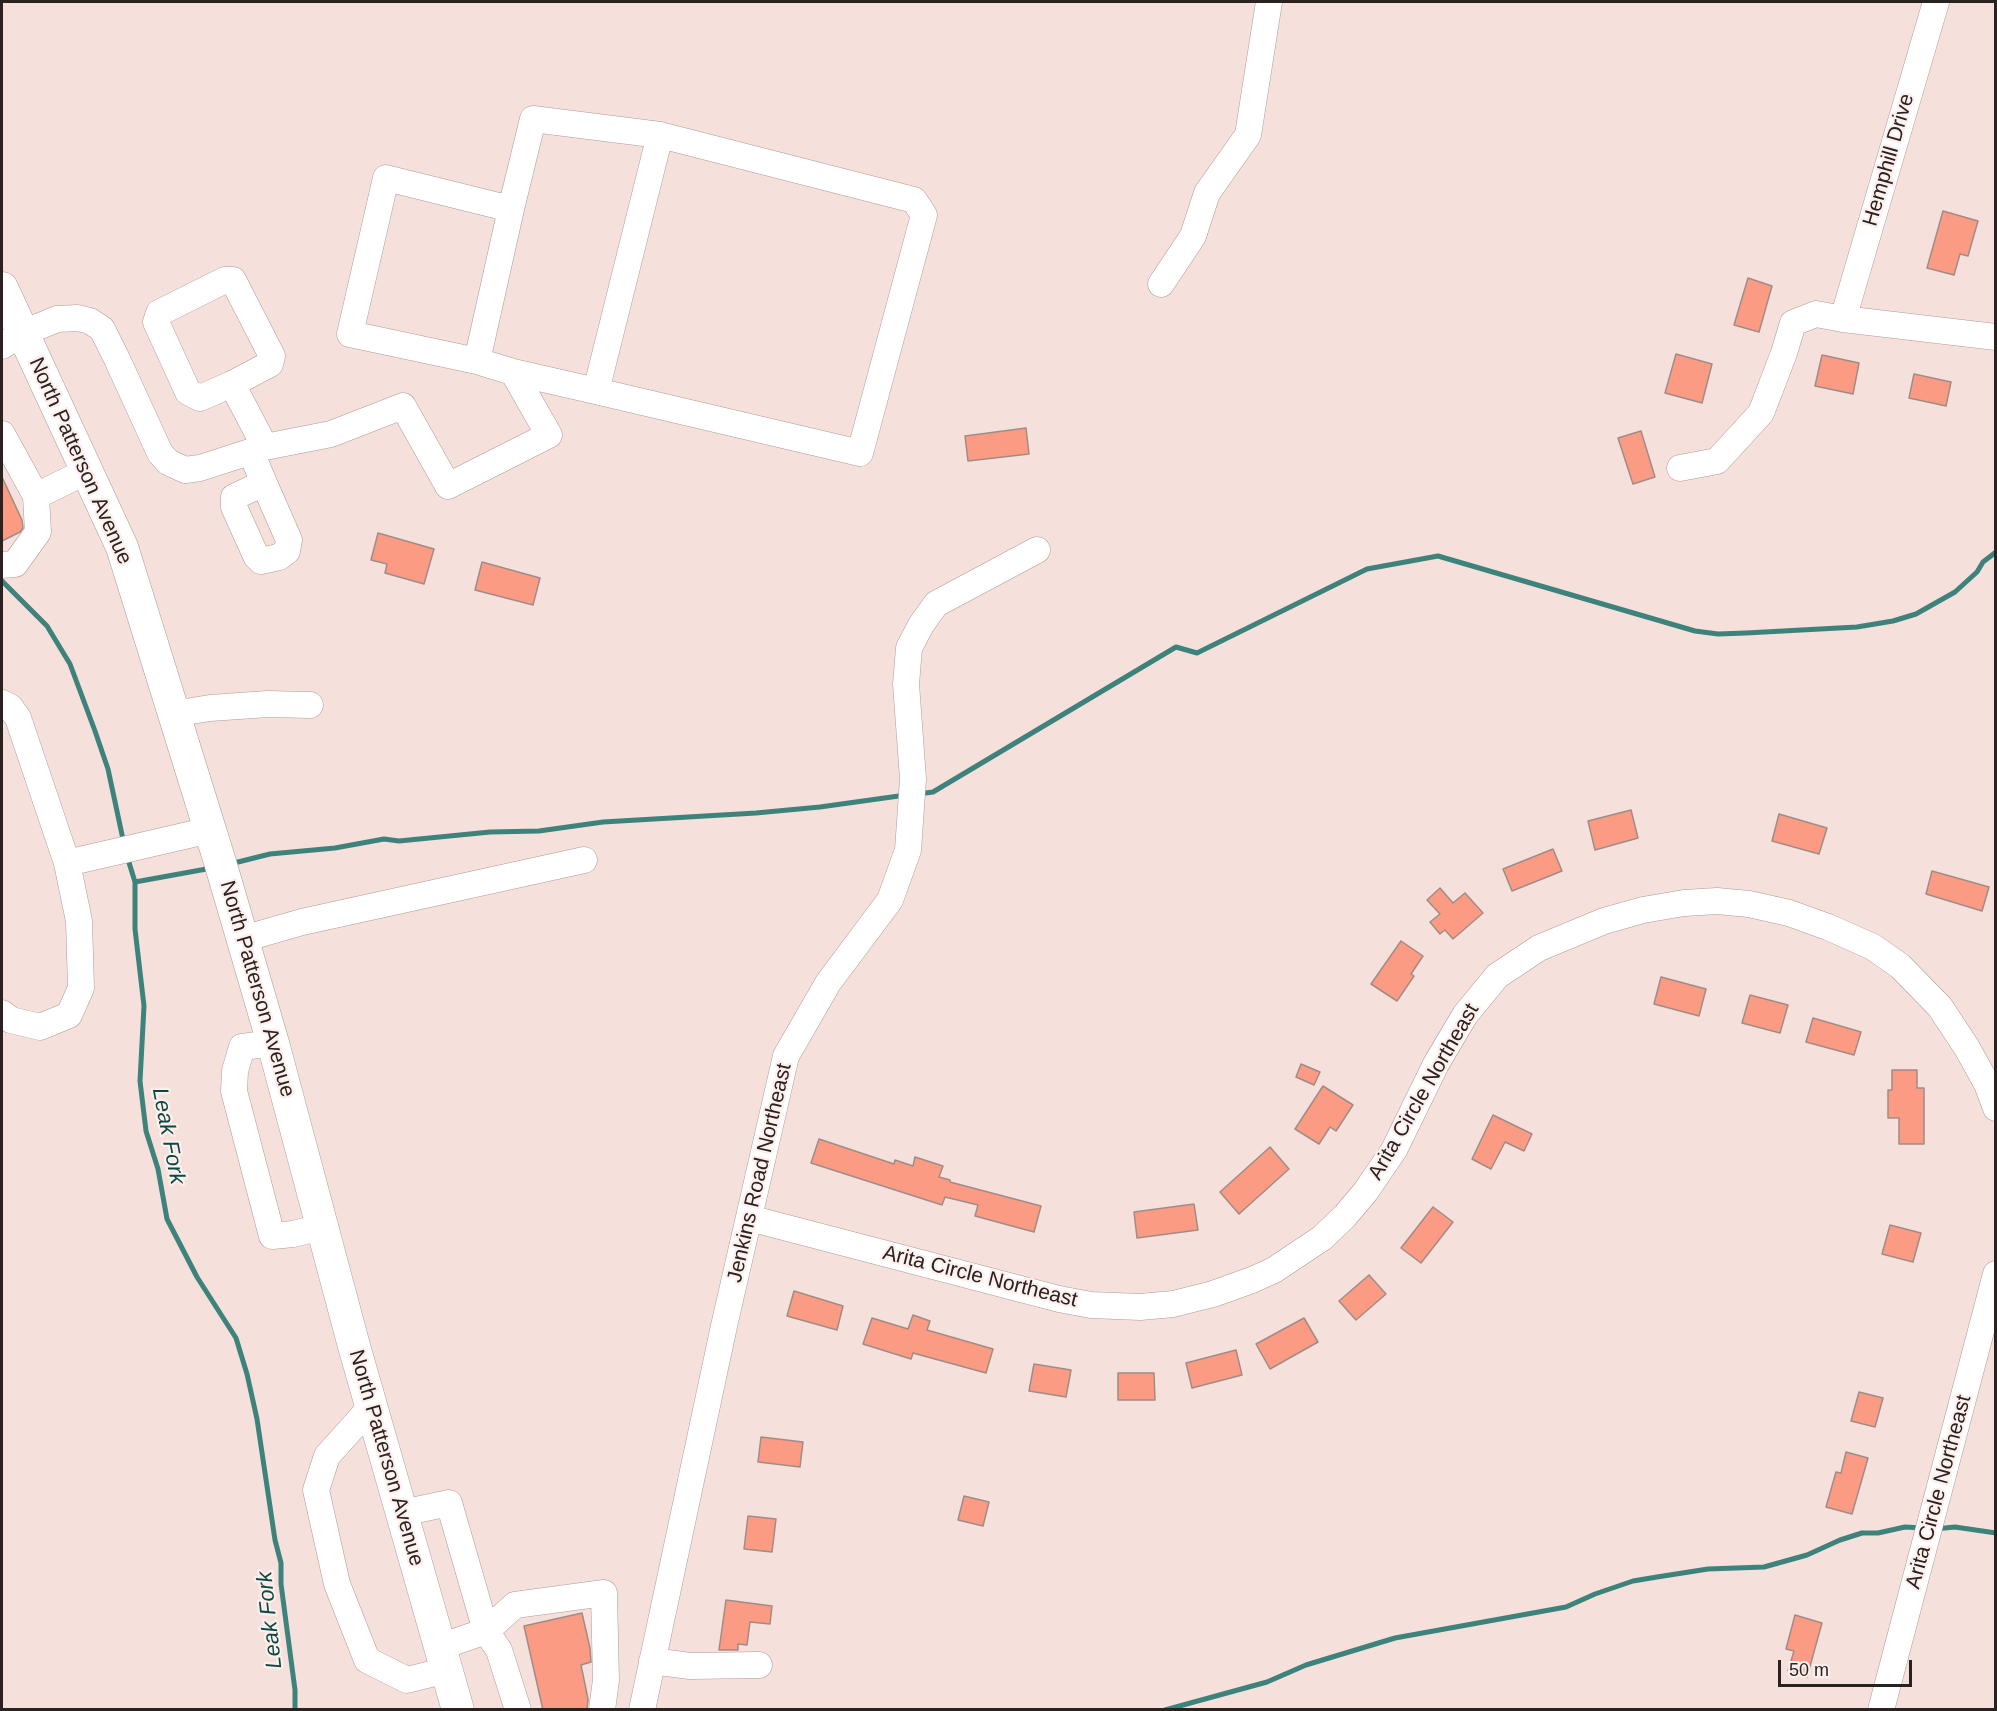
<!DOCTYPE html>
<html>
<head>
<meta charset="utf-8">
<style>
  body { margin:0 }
  #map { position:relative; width:1997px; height:1711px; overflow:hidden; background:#f6e0db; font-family:Arial,sans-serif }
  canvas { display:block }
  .frame { position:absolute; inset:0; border:3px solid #2a2220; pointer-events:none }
  .scale { position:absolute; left:1778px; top:1660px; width:134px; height:27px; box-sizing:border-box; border:3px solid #2a2220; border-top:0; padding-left:8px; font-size:18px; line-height:21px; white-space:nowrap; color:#2a2220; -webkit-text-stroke:4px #fdefec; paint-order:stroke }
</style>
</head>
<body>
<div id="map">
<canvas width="1997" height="1711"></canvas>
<div class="frame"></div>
<div class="scale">50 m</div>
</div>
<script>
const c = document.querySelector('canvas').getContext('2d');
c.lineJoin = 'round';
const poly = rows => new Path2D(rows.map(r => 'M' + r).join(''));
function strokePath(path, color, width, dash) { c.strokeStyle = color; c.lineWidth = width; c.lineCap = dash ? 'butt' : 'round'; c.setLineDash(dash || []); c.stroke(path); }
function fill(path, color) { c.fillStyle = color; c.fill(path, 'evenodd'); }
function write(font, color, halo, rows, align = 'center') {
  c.font = font + ' Arial,sans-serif'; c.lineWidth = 4.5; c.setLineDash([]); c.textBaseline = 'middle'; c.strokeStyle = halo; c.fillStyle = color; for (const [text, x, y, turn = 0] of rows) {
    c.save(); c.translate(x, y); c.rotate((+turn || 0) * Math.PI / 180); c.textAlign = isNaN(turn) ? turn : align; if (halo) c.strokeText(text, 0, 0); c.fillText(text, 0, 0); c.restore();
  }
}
strokePath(poly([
  [2,581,47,626,70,664,95,731,108,769,124,844],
  [918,794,933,792,1176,647,1197,653,1367,569,1438,556,1695,631,1718,634,1746,633,1857,627,1893,621,1916,614,1955,592,1977,572,1983,562,1996,552],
  [127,856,135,882,135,929,144,1006,140,1081,146,1131,158,1169,167,1219,197,1277,236,1338,247,1374,257,1419,275,1540,281,1563,281,1584,295,1690,295,1710],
  [230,864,270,854,335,848,384,839,399,841,490,832,539,831,603,822,756,813,820,807,906,795],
  [135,882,212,868],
  [1935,1529,1955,1527,1996,1533],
  [1165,1710,1267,1682,1306,1665,1395,1638,1566,1607,1595,1594,1633,1581,1657,1577,1708,1569,1764,1567,1807,1555,1840,1540,1862,1533,1878,1533,1905,1527,1923,1528]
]), '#3d837c', 5);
const building = poly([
  [1943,211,1978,221,1968,256,1960,254,1954,275,1927,268,1943,211],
  [1748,278,1772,286,1759,332,1734,325,1748,278],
  [1676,354,1712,364,1702,403,1665,393,1676,354],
  [1822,355,1859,363,1853,394,1815,386,1822,355],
  [1914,374,1951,382,1946,406,1909,398,1914,374],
  [1026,428,1029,454,968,461,965,436,1026,428],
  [1641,431,1655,477,1633,484,1618,438,1641,431],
  [2,477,22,520,23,528,20,532,2,541,2,477],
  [378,533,434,549,424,584,385,573,387,564,371,560,378,533],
  [482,562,540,578,533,605,475,590,482,562],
  [1631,810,1638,838,1595,850,1588,821,1631,810],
  [1779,814,1827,828,1819,854,1772,841,1779,814],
  [1553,849,1562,871,1512,891,1503,869,1553,849],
  [1932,871,1989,887,1982,911,1926,894,1932,871],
  [1440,888,1453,903,1465,893,1483,913,1453,939,1445,930,1440,934,1430,922,1440,914,1427,900,1440,888],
  [1401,941,1423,956,1411,974,1414,976,1397,1001,1371,984,1401,941],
  [1661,977,1706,989,1699,1016,1654,1004,1661,977],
  [1750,995,1788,1005,1780,1033,1742,1023,1750,995],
  [1813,1018,1861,1032,1854,1055,1806,1042,1813,1018],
  [1301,1064,1320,1072,1314,1085,1296,1077,1301,1064],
  [1892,1070,1917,1070,1917,1088,1924,1088,1924,1144,1899,1144,1899,1118,1888,1118,1888,1090,1892,1090,1892,1070],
  [1323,1086,1353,1105,1336,1131,1330,1127,1319,1144,1295,1129,1323,1086],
  [1493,1115,1532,1134,1524,1151,1505,1142,1491,1169,1472,1159,1493,1115],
  [819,1139,894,1164,895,1160,913,1166,915,1157,943,1166,939,1177,950,1180,950,1182,1041,1206,1034,1232,975,1216,978,1205,945,1197,942,1205,811,1163,819,1139],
  [1270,1147,1289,1169,1239,1214,1220,1192,1270,1147],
  [1194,1204,1198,1230,1137,1238,1134,1212,1194,1204],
  [1433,1207,1453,1222,1421,1263,1401,1248,1433,1207],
  [1890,1225,1921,1233,1913,1262,1882,1254,1890,1225],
  [1369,1275,1386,1294,1356,1320,1339,1301,1369,1275],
  [794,1291,843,1306,837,1330,787,1316,794,1291],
  [913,1315,930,1321,927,1330,993,1349,986,1373,913,1353,911,1359,863,1344,872,1318,908,1329,913,1315],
  [1304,1318,1318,1342,1270,1369,1256,1344,1304,1318],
  [1236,1350,1242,1375,1192,1388,1186,1363,1236,1350],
  [1034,1364,1071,1370,1066,1397,1029,1391,1034,1364],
  [1118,1373,1154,1373,1155,1400,1118,1400,1118,1373],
  [1859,1392,1883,1398,1875,1427,1851,1421,1859,1392],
  [761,1437,803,1442,800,1467,758,1462,761,1437],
  [1846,1452,1868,1458,1852,1514,1826,1507,1836,1472,1841,1473,1846,1452],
  [964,1496,989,1502,983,1526,958,1520,964,1496],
  [748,1516,776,1519,772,1552,744,1549,748,1516],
  [726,1600,772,1606,770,1624,750,1622,747,1645,738,1644,738,1650,719,1650,726,1600],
  [582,1613,590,1648,591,1662,581,1665,588,1699,587,1710,543,1710,524,1626,582,1613],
  [1795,1615,1822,1623,1807,1677,1788,1671,1794,1651,1786,1649,1795,1615]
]);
fill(building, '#fb9b84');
strokePath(building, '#a08c87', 1.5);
const minor = poly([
  [511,209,533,119,660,135,596,391,513,372],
  [1161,284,1193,236,1207,193,1248,135,1269,2],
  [1843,319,1936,2],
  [2,346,23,333,57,319,78,318,90,321,102,329,117,359,160,453,168,462,185,470,200,468,265,447,232,384,200,398,188,392,156,322,159,313,225,280,233,280,272,356,270,364,232,384],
  [596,391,860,453,924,215,914,200,660,135],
  [2,434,36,496],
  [265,447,331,434,403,406,448,486,549,435,513,372,477,361,511,209,386,178,350,334,477,361],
  [251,452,264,483,285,531,289,540,287,551,279,557,261,561,256,556,234,507,234,497,264,483],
  [1680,468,1717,461,1761,413,1784,353,1793,323,1816,314,1843,319,1996,337],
  [2,565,15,564,38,532,36,496,87,471],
  [2,703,10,707,18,718,67,863,79,921,81,988,69,1015,40,1027,11,1020,2,1013],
  [173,714,210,708,268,704,310,705],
  [67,863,210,830],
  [243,939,302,922,584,860],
  [273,1043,242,1047,235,1071,234,1091,272,1236,293,1234,322,1227],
  [749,1218,1059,1299,1091,1305,1140,1307,1173,1304,1213,1294,1252,1280,1274,1270,1322,1238,1345,1216,1366,1191,1394,1150,1436,1064,1465,1015,1497,976,1539,948,1604,921,1643,910,1684,903,1717,901,1749,904,1789,913,1828,927,1873,947,1900,966,1940,1007,1967,1048,1987,1084,1996,1108],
  [371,1407,327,1456,316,1490,337,1584,367,1660,407,1680,447,1670],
  [402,1513,449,1503,486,1631,499,1650,518,1710],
  [440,1647,486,1631,515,1605,604,1593,606,1680,602,1710],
  [652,1661,690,1666,759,1665],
  [642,1710,724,1326,786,1056,828,983,890,900,908,850,913,779,906,684,909,648,921,625,936,604,1037,550],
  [1881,1710,1996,1274]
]);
const major = poly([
  [2,288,122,547,220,862,273,1043,354,1346,458,1710]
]);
strokePath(minor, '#ae9a95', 27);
strokePath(major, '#ae9a95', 33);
strokePath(minor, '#fff', 26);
strokePath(major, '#fff', 32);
write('21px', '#2a2220', '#fdefec', [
  ["Hemphill Drive",1889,160,-74],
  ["North Patterson Avenue",80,461,66],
  ["North Patterson Avenue",257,989,74],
  ["Arita Circle Northeast",1424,1092,-60],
  ["Jenkins Road Northeast",760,1173,-77],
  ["Arita Circle Northeast",980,1277,14],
  ["North Patterson Avenue",386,1458,74],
  ["Arita Circle Northeast",1939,1492,-75]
]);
write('italic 22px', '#094944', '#fdefec', [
  ["Leak Fork",168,1136,79],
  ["Leak Fork",270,1620,-96]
]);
</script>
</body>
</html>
